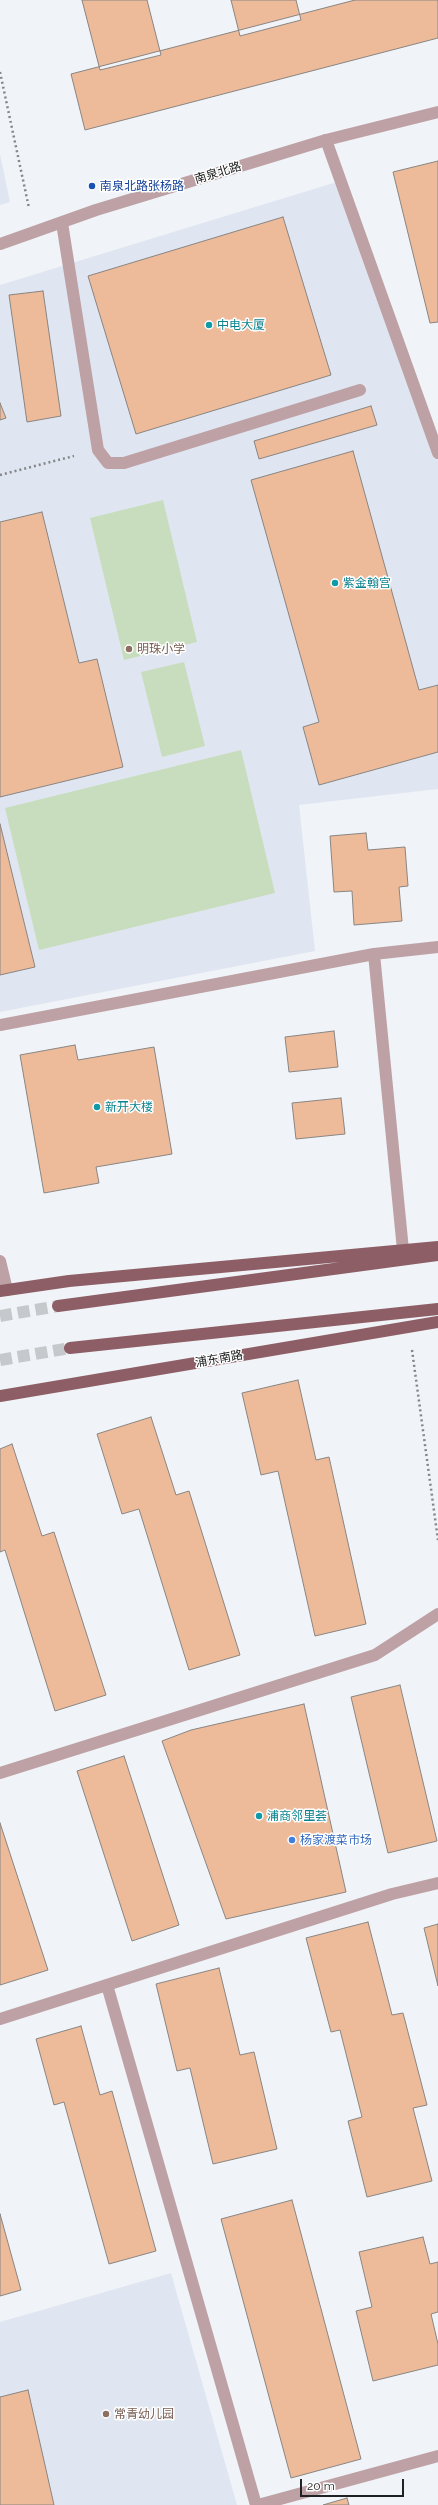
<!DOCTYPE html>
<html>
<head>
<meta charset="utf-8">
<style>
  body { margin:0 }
  #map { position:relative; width:438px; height:2505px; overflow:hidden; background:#f0f3f7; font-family:Raleway,sans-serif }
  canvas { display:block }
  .scale { position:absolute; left:300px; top:2479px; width:104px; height:18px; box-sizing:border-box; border:2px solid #202122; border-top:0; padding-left:5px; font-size:12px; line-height:14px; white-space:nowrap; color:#202122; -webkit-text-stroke:3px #fff; paint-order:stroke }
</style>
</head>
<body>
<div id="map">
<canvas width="438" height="2505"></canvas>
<div class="scale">20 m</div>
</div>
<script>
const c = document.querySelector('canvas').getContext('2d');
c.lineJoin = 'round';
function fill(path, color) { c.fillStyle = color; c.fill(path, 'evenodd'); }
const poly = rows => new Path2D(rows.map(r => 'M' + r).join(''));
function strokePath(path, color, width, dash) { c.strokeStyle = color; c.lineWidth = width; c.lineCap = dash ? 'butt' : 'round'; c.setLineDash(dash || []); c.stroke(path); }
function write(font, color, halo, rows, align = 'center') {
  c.font = font + ' Raleway,"Noto Sans SC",sans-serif'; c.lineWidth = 3; c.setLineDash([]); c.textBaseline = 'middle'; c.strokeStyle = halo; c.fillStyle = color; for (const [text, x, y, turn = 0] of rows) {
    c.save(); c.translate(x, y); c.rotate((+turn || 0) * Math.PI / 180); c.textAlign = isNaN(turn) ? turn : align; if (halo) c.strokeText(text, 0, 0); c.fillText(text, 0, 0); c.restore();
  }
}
fill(poly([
  [0,154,10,202,0,205],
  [340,181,438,453,438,789,299,805,315,951,0,1012,0,285],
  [171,2273,237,2505,0,2505,0,2322]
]), '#e0e6f1');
fill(poly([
  [163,500,197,642,124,660,90,518],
  [184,662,205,746,162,757,141,672],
  [241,750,275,893,39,950,5,808]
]), '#c7ddbd');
const building = poly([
  [82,0,147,0,161,55,100,70,82,0],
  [231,0,296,0,301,20,240,36,231,0],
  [355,0,438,0,438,38,85,130,71,74,355,0],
  [438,161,438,322,430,323,393,172,438,161],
  [283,217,331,375,136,434,88,276,283,217],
  [43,291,61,416,27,422,9,295,43,291],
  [0,403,6,418,0,420,0,403],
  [371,406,377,425,259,459,254,441,371,406],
  [353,451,419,690,438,685,438,752,319,785,303,727,319,722,251,480,353,451],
  [42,512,79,663,97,659,123,767,0,797,0,522,42,512],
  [0,824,35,967,0,975,0,824],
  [366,833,368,850,405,847,408,886,399,887,402,921,354,925,352,891,334,892,330,836,366,833],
  [334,1031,338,1067,289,1072,285,1037,334,1031],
  [75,1045,78,1060,154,1047,172,1154,96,1167,99,1183,44,1193,20,1055,75,1045],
  [341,1098,345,1134,296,1139,292,1103,341,1098],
  [298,1380,316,1460,329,1457,366,1624,315,1636,278,1471,261,1475,242,1393,298,1380],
  [151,1417,176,1495,189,1491,240,1655,189,1670,139,1509,122,1514,97,1434,151,1417],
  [12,1444,42,1536,54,1532,106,1695,55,1711,5,1550,0,1552,0,1449,12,1444],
  [400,1685,437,1841,388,1853,351,1697,400,1685],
  [304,1704,346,1892,226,1919,162,1741,191,1730,304,1704],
  [124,1756,179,1925,132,1941,77,1771,124,1756],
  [0,1823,48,1970,0,1985,0,1823],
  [368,1922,392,2015,403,2013,427,2105,413,2108,432,2181,367,2197,348,2121,362,2117,340,2030,331,2032,306,1938,368,1922],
  [438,1924,438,1986,424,1928,438,1924],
  [219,1968,240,2055,254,2052,277,2149,213,2164,190,2068,177,2071,156,1984,219,1968],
  [81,2026,100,2095,112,2091,156,2251,109,2264,64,2102,54,2105,36,2039,81,2026],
  [292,2200,361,2459,291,2478,221,2219,292,2200],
  [0,2214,21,2290,0,2296,0,2214],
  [423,2237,430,2264,438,2262,438,2312,431,2314,438,2344,438,2365,373,2381,356,2311,372,2307,359,2252,423,2237],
  [28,2390,54,2505,0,2505,0,2397,28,2390],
  [347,2498,349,2505,323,2505,347,2498]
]);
fill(building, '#edbb9a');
strokePath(building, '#898583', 1);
strokePath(poly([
  [0,1316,58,1306],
  [0,1360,70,1348]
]), '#c6c9cc', 12, [12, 6]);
strokePath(poly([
  [0,72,29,208],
  [0,475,74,456],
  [412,1350,438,1540]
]), '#838587', 2.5, [2, 3]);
strokePath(poly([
  [326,140,438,453],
  [62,223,98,450,108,463,124,463,360,390],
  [374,954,403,1250],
  [0,1025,374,954,438,947],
  [0,1261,7,1290],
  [0,1773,375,1655,438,1614],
  [107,1985,256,2505],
  [0,2019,392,1894,438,1883],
  [258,2505,438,2456]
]), '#bda1a5', 12);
strokePath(poly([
  [0,244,96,210,326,140,438,112]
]), '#bda1a5', 12);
strokePath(poly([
  [0,1291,69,1281,438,1247],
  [58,1306,438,1255],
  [70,1348,438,1309],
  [0,1396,438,1322]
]), '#8d5e66', 12);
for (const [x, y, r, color] of [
  [92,186,4,"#1a4fb4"],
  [209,325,4,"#0f9aa8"],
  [335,583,4,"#0f9aa8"],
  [129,649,4,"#8d6e63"],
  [97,1107,4,"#0f9aa8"],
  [259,1816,4,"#0f9aa8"],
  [292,1840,4,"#3f7fe0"],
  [106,2414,4,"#8d6e63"]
]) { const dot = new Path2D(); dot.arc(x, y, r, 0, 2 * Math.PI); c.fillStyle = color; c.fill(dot); strokePath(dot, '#fff', 1.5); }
write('12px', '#202122', '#fff', [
  ["南泉北路",218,173,-17],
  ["浦东南路",219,1359,-10]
]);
write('12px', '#164399', '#fff', [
  ["南泉北路张杨路",100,186]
], 'left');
write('12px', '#0d838f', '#fff', [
  ["中电大厦",217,325],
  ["紫金翰宫",343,583],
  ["新开大楼",105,1107],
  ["浦商邻里荟",267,1816]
], 'left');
write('12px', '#785e54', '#fff', [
  ["明珠小学",137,649],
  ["常青幼儿园",114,2414]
], 'left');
write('12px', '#366cbe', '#fff', [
  ["杨家渡菜市场",300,1840]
], 'left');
</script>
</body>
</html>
